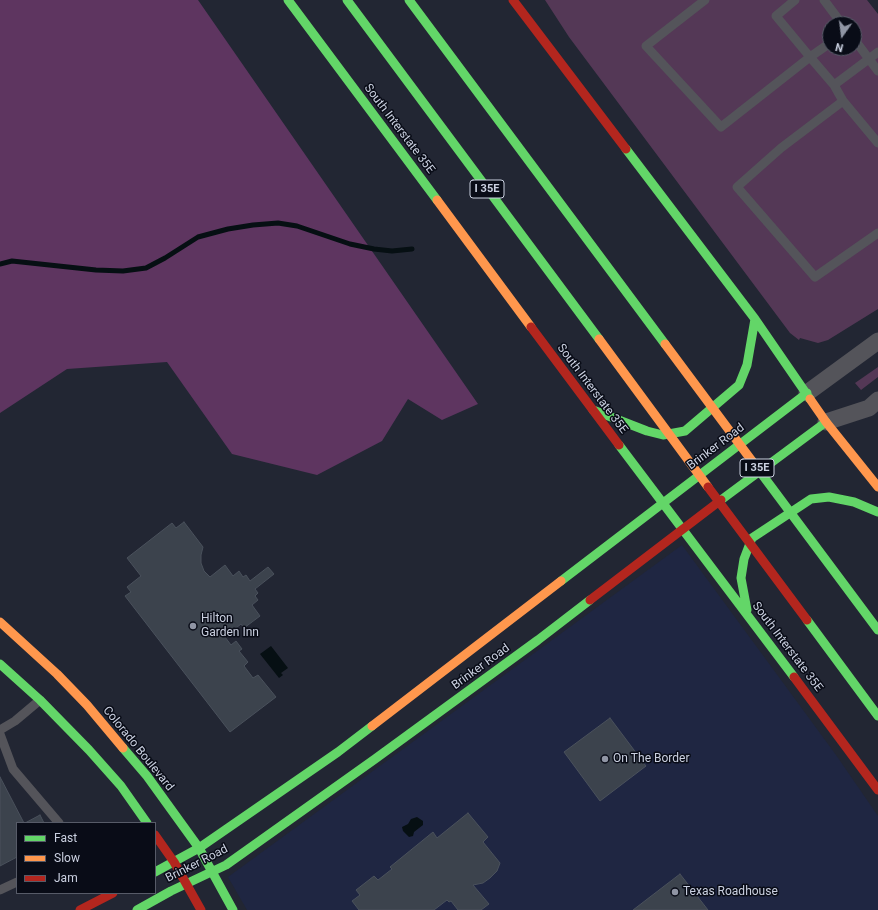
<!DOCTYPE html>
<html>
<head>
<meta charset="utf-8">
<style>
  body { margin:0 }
  #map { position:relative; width:878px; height:910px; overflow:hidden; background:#222633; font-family:Roboto,sans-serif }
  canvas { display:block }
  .legend { position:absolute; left:16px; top:822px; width:140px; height:72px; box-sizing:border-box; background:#090c17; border:1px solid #575b68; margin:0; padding:5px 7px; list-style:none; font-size:12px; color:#cbd1e1 }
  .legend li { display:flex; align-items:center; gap:8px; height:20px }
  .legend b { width:20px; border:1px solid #575b68 }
  .north { position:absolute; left:822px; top:16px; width:40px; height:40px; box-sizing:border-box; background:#090c17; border:1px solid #575b68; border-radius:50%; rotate:194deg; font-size:11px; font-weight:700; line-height:16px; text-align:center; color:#cbd1e1 }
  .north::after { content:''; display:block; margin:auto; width:14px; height:18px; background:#9095a4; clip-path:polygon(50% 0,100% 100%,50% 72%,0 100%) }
</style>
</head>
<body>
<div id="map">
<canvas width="878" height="910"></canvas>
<ul class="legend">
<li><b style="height:5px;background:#63d668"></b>Fast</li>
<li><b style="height:5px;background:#ff974d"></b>Slow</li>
<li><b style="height:5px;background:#b3261e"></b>Jam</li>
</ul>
<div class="north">N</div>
</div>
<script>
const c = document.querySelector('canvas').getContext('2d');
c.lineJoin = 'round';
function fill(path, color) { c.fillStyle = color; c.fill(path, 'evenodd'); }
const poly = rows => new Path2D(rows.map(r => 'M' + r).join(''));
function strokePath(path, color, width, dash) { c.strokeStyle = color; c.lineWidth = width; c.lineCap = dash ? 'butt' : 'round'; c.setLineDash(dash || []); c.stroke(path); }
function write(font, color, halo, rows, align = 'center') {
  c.font = font + ' Roboto,sans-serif'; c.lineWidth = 3; c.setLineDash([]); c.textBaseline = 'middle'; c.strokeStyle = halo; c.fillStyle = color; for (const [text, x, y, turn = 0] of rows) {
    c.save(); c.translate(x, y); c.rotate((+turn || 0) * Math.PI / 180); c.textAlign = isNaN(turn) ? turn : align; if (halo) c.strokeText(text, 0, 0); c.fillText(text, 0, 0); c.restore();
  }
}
fill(poly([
  [682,545,836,755,878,816,878,910,247,910,228,877]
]), '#1f2642');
fill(poly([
  [545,0,867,0,878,14,878,309,828,340,818,343,800,338,799,340,790,333,569,37],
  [830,24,854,24,854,48,830,48],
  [878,367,878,377,861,390,855,383]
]), '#543856');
fill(poly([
  [0,0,198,0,478,404,442,420,408,399,382,441,317,475,232,454,167,362,67,369,0,413]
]), '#5e3560');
fill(poly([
  [271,646,288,668,281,673,283,675,279,678,260,654],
  [417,817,423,821,423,825,414,832,413,836,409,837,403,831,402,827,408,824,411,819]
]), '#060f13');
strokePath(poly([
  [0,264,12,261,96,270,123,271,146,268,165,258,198,237,228,229,253,225,278,223,297,226,350,244,374,249,392,251,412,249]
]), '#060f13', 5);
const building = poly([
  [184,522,203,547,201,555,201,563,204,571,210,577,225,565,233,576,239,571,243,577,246,575,250,581,268,567,274,574,255,589,258,593,255,596,258,600,252,605,260,616,244,628,241,624,225,637,231,645,236,641,242,649,239,651,248,662,244,666,253,678,258,675,276,697,230,732,125,596,131,592,127,587,141,576,127,558,172,523,176,528,184,522],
  [610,718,646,766,600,801,564,752,610,718],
  [0,777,24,823,17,823,17,857,0,866,0,777],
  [468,813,488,837,483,842,500,863,497,871,490,878,483,883,473,885,489,904,481,910,458,910,451,901,449,902,447,900,434,910,359,910,352,901,360,895,356,890,374,876,378,880,392,869,390,867,433,832,437,838,468,813],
  [40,815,44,823,25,823,40,815],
  [680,874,708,910,633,910,680,874]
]);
fill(building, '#3c434d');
strokePath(building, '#4a515c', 1);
strokePath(poly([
  [705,0,646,46,721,127,810,57,834,85],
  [795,0,776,16,810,57,830,43],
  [824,0,842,24],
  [854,39,878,71],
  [878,52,834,85,843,101,781,148,737,187,815,277,878,233],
  [843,101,878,143],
  [0,730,15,721,40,700],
  [0,734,13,769,59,823],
  [0,890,17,882]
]), '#54545a', 9);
strokePath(poly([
  [807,393,878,341],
  [826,422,869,408,878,400]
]), '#54545a', 17);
strokePath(poly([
  [288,0,437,200],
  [347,0,599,339],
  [409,0,665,344],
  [626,149,755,319,810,399],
  [593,410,647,431,663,435,685,431,739,385,747,365,755,319],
  [619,445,794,677],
  [752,461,878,630],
  [721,500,826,422],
  [561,581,807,393],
  [747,610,741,578,744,559,752,538,811,499,829,497,854,502,878,512],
  [807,620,878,716],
  [0,664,40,700,89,750,121,786,147,823],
  [123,748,147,776,199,848,233,910],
  [155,872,199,848,338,752,372,726],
  [137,910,171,891,226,865,375,759,538,640,590,600]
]), '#63d668', 9);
strokePath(poly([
  [437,200,531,327],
  [599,339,708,487],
  [665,344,752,461],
  [810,399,826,422,878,487],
  [0,622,57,674,87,705,123,748],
  [372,726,561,581]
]), '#ff974d', 9);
strokePath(poly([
  [513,0,626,149],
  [531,327,619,445],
  [708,487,807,620],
  [590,600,721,500],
  [794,677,878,790],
  [155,835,174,862,201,910],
  [80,910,113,893]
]), '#b3261e', 9);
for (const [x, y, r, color] of [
  [193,626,4,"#9095a4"],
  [605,759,4,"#9095a4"],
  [675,892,4,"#9095a4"]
]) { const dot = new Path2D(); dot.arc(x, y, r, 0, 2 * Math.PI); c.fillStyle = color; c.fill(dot); strokePath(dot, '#090c17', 1.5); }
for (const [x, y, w] of [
  [487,189,34],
  [757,468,34]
]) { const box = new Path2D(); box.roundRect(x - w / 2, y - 9, w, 18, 3); c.fillStyle = '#090c17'; c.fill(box); strokePath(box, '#cbd1e1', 1); }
write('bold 11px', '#cbd1e1', null, [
  ["I 35E",487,189],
  ["I 35E",757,468]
]);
write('12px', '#cbd1e1', '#090c17', [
  ["South Interstate 35E",399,129,53],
  ["South Interstate 35E",592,389,53],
  ["Brinker Road",716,447,-37],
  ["South Interstate 35E",787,647,53],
  ["Brinker Road",481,667,-36],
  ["Colorado Boulevard",138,749,51],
  ["Brinker Road",197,864,-27]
]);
write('12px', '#cbd1e1', '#090c17', [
  ["Hilton",201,619],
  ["Garden Inn",201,633],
  ["On The Border",613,759],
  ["Texas Roadhouse",683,892]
], 'left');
</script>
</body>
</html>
